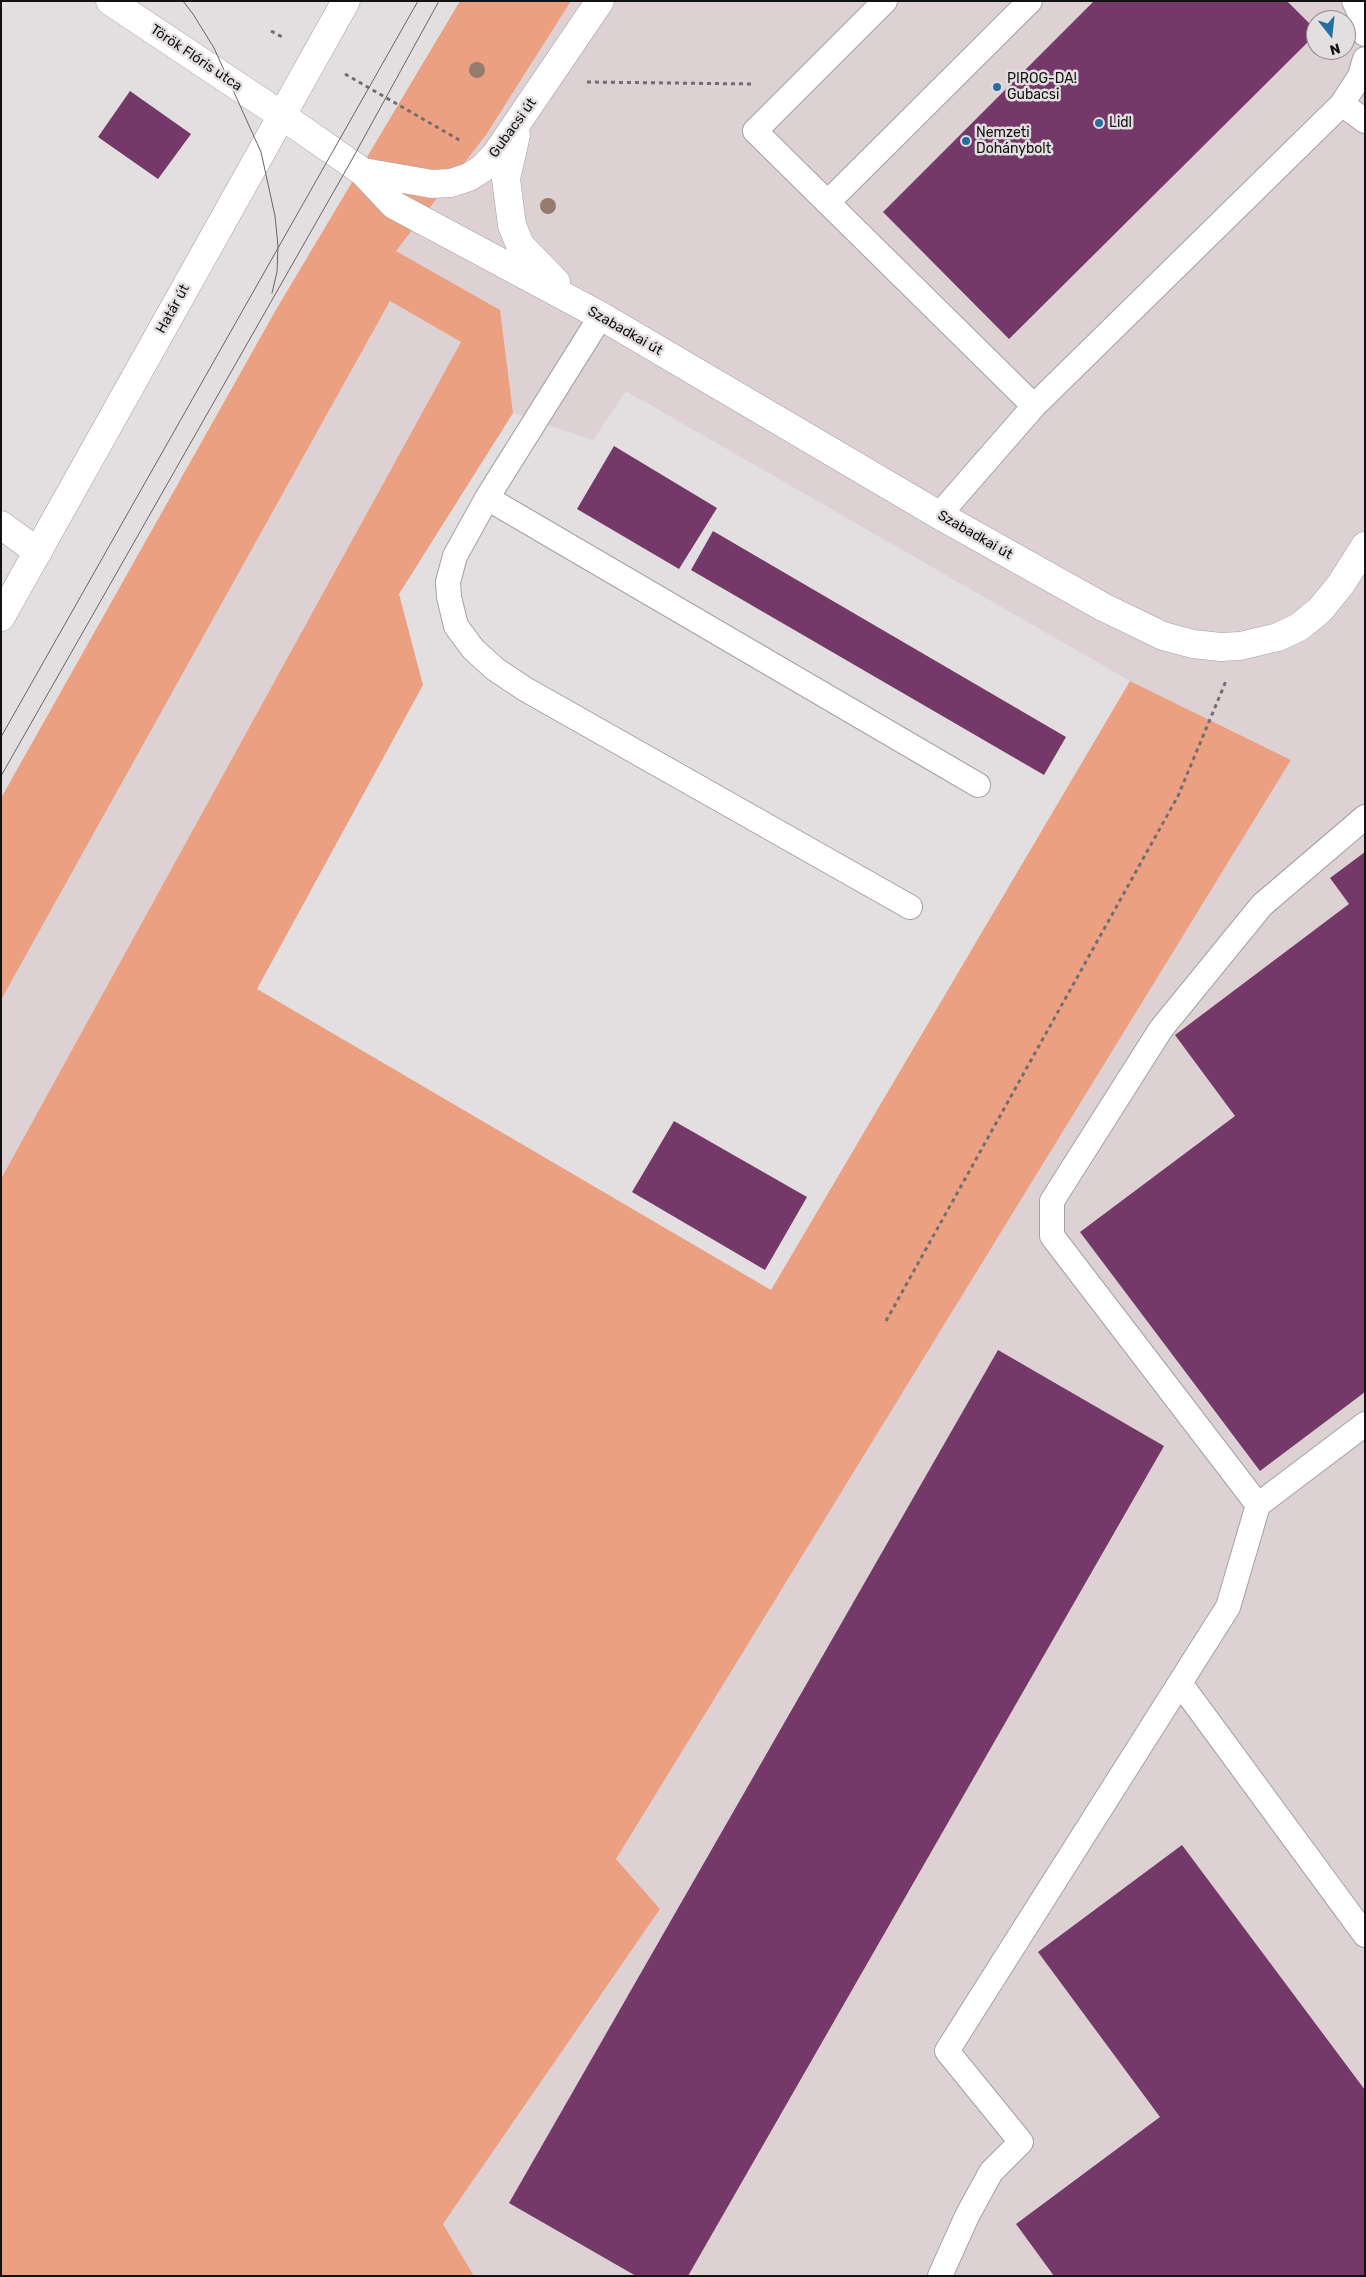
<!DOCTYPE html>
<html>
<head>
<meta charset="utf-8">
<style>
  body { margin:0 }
  #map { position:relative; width:1366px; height:2277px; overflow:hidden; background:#e3dfe0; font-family:Rubik,sans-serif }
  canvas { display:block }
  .frame { position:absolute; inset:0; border:2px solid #131212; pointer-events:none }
  .north { position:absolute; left:1306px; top:10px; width:50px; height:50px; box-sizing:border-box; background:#e3dfe0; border:1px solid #908d8e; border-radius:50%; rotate:164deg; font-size:14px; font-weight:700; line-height:20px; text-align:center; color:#131212 }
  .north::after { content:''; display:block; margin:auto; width:18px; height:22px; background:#266da1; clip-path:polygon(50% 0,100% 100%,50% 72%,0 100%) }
</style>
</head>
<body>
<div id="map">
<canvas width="1366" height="2277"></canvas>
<div class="frame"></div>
<div class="north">N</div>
</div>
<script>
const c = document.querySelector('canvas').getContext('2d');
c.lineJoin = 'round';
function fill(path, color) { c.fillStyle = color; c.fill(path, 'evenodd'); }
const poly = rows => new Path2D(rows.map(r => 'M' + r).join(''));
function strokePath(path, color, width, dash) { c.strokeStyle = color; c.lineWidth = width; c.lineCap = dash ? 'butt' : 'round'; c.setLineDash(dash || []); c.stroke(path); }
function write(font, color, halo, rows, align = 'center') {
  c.font = font + ' Rubik,sans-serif'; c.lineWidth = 5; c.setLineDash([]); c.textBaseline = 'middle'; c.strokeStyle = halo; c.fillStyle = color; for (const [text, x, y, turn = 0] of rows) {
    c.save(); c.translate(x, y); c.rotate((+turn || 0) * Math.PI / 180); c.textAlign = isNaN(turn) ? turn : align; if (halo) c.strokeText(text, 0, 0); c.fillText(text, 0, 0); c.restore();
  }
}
fill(poly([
  [571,1,1365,1,1365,2276,474,2276,443,2224,660,1909,616,1859,1291,760,1130,681,626,391,593,440,513,413,499,310,396,251,486,135],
  [1316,20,1346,20,1346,50,1316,50],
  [390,301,461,342,1,1179,1,1000]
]), '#ddd1d4');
fill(poly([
  [460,1,571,1,486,135,396,251,500,310,513,413,399,594,423,685,257,989,771,1290,1130,681,1291,760,616,1859,660,1909,443,2224,474,2276,1,2276,1,1179,461,342,390,301,1,1000,1,798,277,308]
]), '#eba082');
fill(poly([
  [1094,1,1287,1,1316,30,1316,34,1009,339,883,212],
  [130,91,191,134,158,179,98,137],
  [614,446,717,508,679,569,577,509],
  [713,531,1066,737,1044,775,691,570],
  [1365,852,1365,1392,1260,1471,1080,1232,1235,1116,1175,1035,1349,904,1330,878],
  [674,1121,807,1197,765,1270,632,1192],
  [998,1350,1164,1446,688,2276,636,2276,509,2203],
  [1182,1845,1365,2090,1365,2276,1054,2276,1016,2224,1160,2117,1038,1952]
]), '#743869');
const lane = poly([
  [885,1,755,131,1034,406],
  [1354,1,1362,18,1365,34],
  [1342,104,1365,121],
  [828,202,1030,1],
  [601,316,487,498,455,556,448,582,449,597,456,626,473,649,495,669,525,689,910,907],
  [487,498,978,785],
  [939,515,1034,406,1342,104,1360,76,1365,59],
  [1365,817,1262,905,1161,1029,1052,1201,1052,1236,1258,1505,1365,1424],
  [1180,1683,1365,1935],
  [940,2276,967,2216,991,2172,1021,2142,947,2051,1228,1607,1258,1505]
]);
const street = poly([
  [110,1,281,115,363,172,432,184,451,183,469,177,483,168,496,154,600,1],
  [516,135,506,179,512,225,520,245,556,282],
  [363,172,394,205,601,316,939,515,1103,607,1163,636,1193,644,1221,647,1240,646,1278,637,1299,627,1320,610,1341,584,1365,546],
  [1,525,38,552]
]);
const secondary = poly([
  [1,617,346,1]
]);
strokePath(lane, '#a4a1a2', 26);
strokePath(street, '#a4a1a2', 29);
strokePath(secondary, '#a4a1a2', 29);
strokePath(poly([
  [271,31,284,38],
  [345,74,461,141],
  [587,82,754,84],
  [886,1321,1178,796,1226,681]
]), '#716e6f', 3, [4, 4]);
strokePath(lane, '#fff', 24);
strokePath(street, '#fff', 28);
strokePath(secondary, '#fff', 28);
strokePath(poly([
  [183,1,193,14,214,48,261,152,275,216,278,246,277,272,272,293],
  [1,737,418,1],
  [1,776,350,163,439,1]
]), '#666464', 1);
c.fillStyle = '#977a6e';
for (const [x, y] of [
  [477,70],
  [548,206]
]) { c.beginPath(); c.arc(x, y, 8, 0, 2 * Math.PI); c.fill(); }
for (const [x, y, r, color] of [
  [997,87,5,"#266da1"],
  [1099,123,5,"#266da1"],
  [966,141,5,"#266da1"]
]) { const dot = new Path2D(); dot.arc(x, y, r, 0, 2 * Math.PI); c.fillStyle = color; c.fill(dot); strokePath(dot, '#e3dfe0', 2); }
write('14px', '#131212', '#e3dfe0', [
  ["Török Flóris utca",196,58,34],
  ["Gubacsi út",513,128,-54],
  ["Határ út",173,309,-61],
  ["Szabadkai út",625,331,30],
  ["Szabadkai út",975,535,30]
]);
write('14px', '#131212', '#e3dfe0', [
  ["PIROG-DA!",1007,79],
  ["Gubacsi",1007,95],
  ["Lidl",1109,123],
  ["Nemzeti",976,133],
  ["Dohánybolt",976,149]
], 'left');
</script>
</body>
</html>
